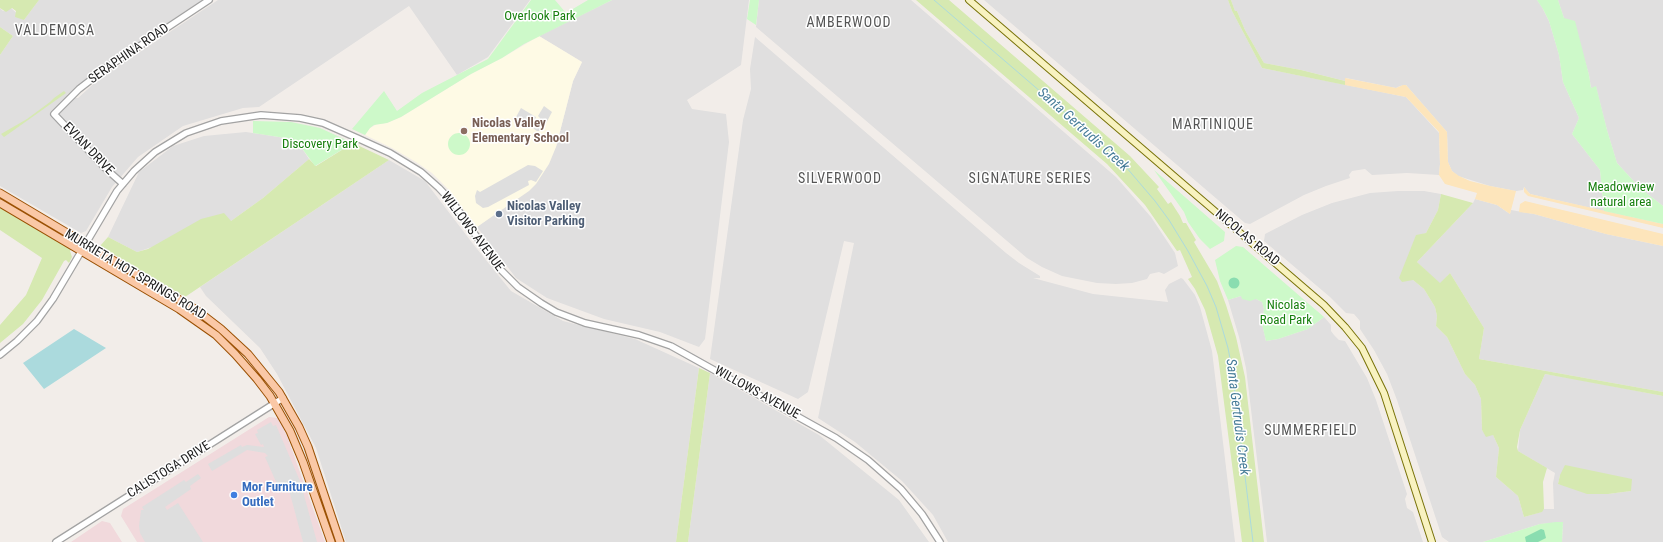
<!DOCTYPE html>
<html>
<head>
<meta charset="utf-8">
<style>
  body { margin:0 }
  canvas { display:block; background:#f2ede9 }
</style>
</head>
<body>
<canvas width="1663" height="542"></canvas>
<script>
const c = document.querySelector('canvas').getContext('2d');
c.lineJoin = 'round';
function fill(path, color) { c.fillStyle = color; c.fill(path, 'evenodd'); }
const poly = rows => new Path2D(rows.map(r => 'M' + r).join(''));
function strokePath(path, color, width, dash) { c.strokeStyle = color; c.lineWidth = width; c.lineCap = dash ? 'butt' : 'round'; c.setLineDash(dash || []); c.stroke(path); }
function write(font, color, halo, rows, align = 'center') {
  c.font = font + ' "Roboto Condensed",sans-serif'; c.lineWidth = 3; c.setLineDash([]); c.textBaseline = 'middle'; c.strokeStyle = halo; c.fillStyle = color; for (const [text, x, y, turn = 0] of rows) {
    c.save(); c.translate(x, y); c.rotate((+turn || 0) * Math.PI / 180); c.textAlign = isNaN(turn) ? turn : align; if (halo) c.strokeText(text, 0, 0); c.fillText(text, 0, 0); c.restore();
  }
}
fill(poly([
  [39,0,202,0,108,63,67,95,70,98,78,98,99,79,218,0,530,0,488,57,457,75,409,6,259,107,243,108,183,126,138,157,112,187,86,231,81,233,0,186,0,55,13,36,0,27,0,8,3,11,11,8,24,20],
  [612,0,749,0,741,65,687,100,692,109,726,114,729,142,705,339,699,347,660,332,604,319,547,298,516,278,477,227,490,217,556,147,573,81,582,62,539,36],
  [759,0,911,0,1116,177,1151,217,1175,253,1178,266,1164,274,1159,272,1150,274,1147,279,1132,283,1116,284,1097,283,1062,276,1042,267,1027,258,756,27],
  [984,0,1228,0,1232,11,1262,68,1406,97,1439,133,1440,164,1439,175,1407,173,1372,175,1365,169,1352,171,1349,175,1350,178,1326,186,1304,195,1250,224,1245,223],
  [1231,0,1537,0,1543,9,1549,21,1559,55,1563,82,1579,118,1572,134,1600,170,1604,211,1530,194,1524,187,1523,190,1516,191,1490,186,1458,176,1452,171,1448,162,1447,132,1406,85,1400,86,1396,88,1346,78,1345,81,1301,70,1264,63,1245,30,1237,11,1235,11],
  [1558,0,1663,0,1663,206,1640,188,1617,163,1607,130,1596,87,1591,88,1589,75,1585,61,1564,18],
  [755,37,1006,253,1019,263,1040,276,1040,278,1033,278,1093,294,1168,302,1165,290,1169,284,1181,278,1183,279,1195,295,1200,307,1212,351,1235,542,948,542,933,515,902,481,855,442,818,418,854,243,844,241,808,392,798,399,710,359,743,120,751,89,750,69],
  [246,132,292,139,301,147,309,159,263,198,231,221,137,252,108,237,139,172,173,146,204,136],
  [389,160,425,181,473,244,511,291,563,321,635,339,699,368,676,542,346,542,316,448,277,374,260,348,206,296,200,287],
  [1398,191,1424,191,1441,194,1438,210,1426,233,1423,234,1405,280,1413,280,1424,289,1435,307,1437,316,1436,326,1447,337,1465,374,1475,385,1481,399,1482,430,1484,433,1493,435,1499,448,1496,477,1518,496,1524,517,1541,512,1544,509,1554,509,1553,483,1555,473,1518,451,1520,430,1545,374,1575,379,1663,396,1663,542,1562,542,1563,522,1540,524,1483,542,1449,542,1442,537,1397,400,1387,374,1374,350,1360,329,1360,321,1354,314,1346,313,1330,297,1264,241,1265,234,1302,215,1332,203,1370,193],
  [1560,475,1631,491,1608,494,1558,484],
  [1475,199,1497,205,1510,214,1511,210,1534,214,1606,234,1663,246,1663,392,1479,359,1484,328,1450,273,1440,284,1417,262,1473,203],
  [1241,296,1253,299,1256,299,1262,302,1264,309,1262,324,1266,341,1278,339,1308,329,1324,317,1331,325,1331,331,1334,335,1339,340,1345,341,1367,378,1376,400,1407,494,1405,499,1407,508,1413,512,1423,542,1267,542,1246,368,1239,337,1228,300],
  [710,373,819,435,899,500,929,542,688,542]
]), '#e0dfdf');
fill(poly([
  [269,417,278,418,287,436,325,542,137,542,121,516,123,509],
  [102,521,110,523,122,542,71,542]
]), '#f1d9dc');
fill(poly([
  [539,36,582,62,573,81,556,147,549,164,536,184,529,191,477,227,448,189,432,173,416,162,392,148,365,135,370,128,377,124,387,123,401,117,471,74,502,58]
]), '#fefae5');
fill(poly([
  [0,0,39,0,24,20,15,17,16,11,12,8,6,12,0,8],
  [916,0,949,0,1130,156,1159,187,1157,189,1168,204,1171,202,1180,216,1183,223,1186,223,1196,240,1194,242,1217,281,1226,305,1236,337,1245,377,1264,542,1242,542,1218,356,1205,310,1195,289,1188,279,1192,277,1180,250,1177,251,1145,205,1107,164],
  [1228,0,1231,0,1235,11,1237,11,1245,30,1264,63,1301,70,1345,81,1345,85,1262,68,1232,11],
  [0,27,13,36,0,55],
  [64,91,66,93,14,130,4,137,1,134,27,119,50,102,54,98],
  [353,143,389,160,185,297,100,246,108,237,137,252,148,249,201,219,224,213,231,221,263,198,309,159,316,166],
  [1441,194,1473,203,1417,262,1440,283,1450,273,1484,328,1479,359,1663,392,1663,396,1545,374,1520,430,1517,447,1518,451,1547,468,1543,482,1544,509,1542,512,1524,517,1518,496,1496,477,1499,448,1493,435,1486,437,1482,430,1481,399,1475,385,1465,374,1447,337,1436,326,1437,316,1435,307,1424,289,1413,280,1402,282,1399,278,1416,235,1426,233,1438,210],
  [0,207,72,249,70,251,72,257,69,263,66,260,64,261,42,300,23,324,0,343,0,325,26,295,42,258,0,230],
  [699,368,710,373,688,542,676,542],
  [1565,465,1632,479,1631,491,1608,494,1587,494,1558,484,1560,475]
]), '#d6e9b1');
fill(poly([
  [1345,78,1396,88,1403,85,1406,85,1447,132,1448,162,1452,171,1459,176,1470,181,1490,186,1516,191,1510,214,1497,205,1475,199,1477,193,1445,184,1439,175,1440,164,1439,132,1406,97,1345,85],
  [1524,187,1530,194,1663,224,1663,228,1528,196,1524,192],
  [1525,201,1663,234,1663,246,1606,234,1534,214,1519,212,1520,204]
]), '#fde5bb');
fill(poly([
  [531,0,555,0,566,13,588,0,612,0,524,44,502,58,471,74,401,117,387,123,374,125,370,128,365,135,352,129,384,91,397,111,422,93,488,59],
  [750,0,759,0,756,25,747,19],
  [1537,0,1558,0,1564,18,1575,21,1589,75,1591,88,1596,86,1607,130,1617,163,1640,188,1663,206,1663,224,1604,211,1600,170,1572,134,1579,118,1563,82,1559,55,1549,21,1543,9],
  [253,121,291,122,320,128,353,143,315,166,301,147,292,139,253,133],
  '448 144a11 11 0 1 1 22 0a11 11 0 1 1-22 0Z',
  [1154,170,1225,232,1224,241,1210,249,1200,239,1188,222,1184,212],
  [1236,246,1243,247,1324,317,1308,329,1278,339,1266,341,1262,324,1264,309,1262,302,1256,299,1250,301,1242,299,1241,296,1228,300,1220,281,1215,260],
  [1556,522,1563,522,1562,542,1483,542,1540,524]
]), '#cdf9c9');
fill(poly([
  '1228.5 283a5.5 5.5 0 1 1 11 0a5.5 5.5 0 1 1-11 0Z',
  [1541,529,1544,530,1546,538,1538,542,1526,542,1525,537]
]), '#8addb0');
fill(poly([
  [544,106,552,112,542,131,537,131,516,117,521,108,536,117,535,120,539,121,540,118,538,116],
  [528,165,535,166,543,171,536,182,531,180,528,181,529,185,488,207,483,208,476,203,475,196,477,190,480,192],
  [271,422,273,426,276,425,300,481,317,542,303,542,289,490,281,489,277,484,265,457,268,456,265,453,247,450,212,471,208,464,241,445,242,447,247,445,264,447,263,444,261,445,255,434,258,433,257,430],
  [198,474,201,478,190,486,191,489,165,507,167,510,178,503,203,542,145,542,140,533,139,526,141,510,144,510,142,507,184,480,186,482]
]), '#dedede');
fill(poly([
  [74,329,106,348,44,389,23,363]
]), '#abdadd');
strokePath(poly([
  [934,0,1120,160,1155,201,1169,220,1188,251,1207,286,1216,307,1228,348,1232,369,1253,542]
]), '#abdadd', 1);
const tertiary = poly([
  [123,184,105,168,54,114,79,89,105,69,209,0],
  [0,355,17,341,37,321,53,299,117,191,134,171,155,152,186,133,221,121,261,115,300,118,323,123,357,138,390,153,421,172,439,188,454,204,497,266,518,287,541,303,556,312,585,323,639,335,671,346,836,438,868,460,901,489,922,514,940,542],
  [56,542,283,398]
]);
const secondary = poly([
  [969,0,1274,262,1324,305,1345,327,1362,348,1384,393,1432,542]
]);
const primary = poly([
  [0,193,195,309,221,329,248,354,279,392,299,427,308,447,340,542],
  [0,203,179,309,216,335,235,354,257,379,270,396,290,431,303,462,331,542]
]);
strokePath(tertiary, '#a3a3a3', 8);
strokePath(secondary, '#797308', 8);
strokePath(primary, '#9b5104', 9);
strokePath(tertiary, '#fff', 5.5);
strokePath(secondary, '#f8f2c0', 6);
strokePath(primary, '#fac8a6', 7);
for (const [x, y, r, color] of [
  [464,131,4,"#8d6e63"],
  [499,214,4,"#5c6f8a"],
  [234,495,4,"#3f7fe0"]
]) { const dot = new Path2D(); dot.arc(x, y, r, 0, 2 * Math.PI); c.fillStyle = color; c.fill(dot); strokePath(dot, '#fff', 1.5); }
write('13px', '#18800f', '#fff', [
  ["Overlook Park",540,17],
  ["Discovery Park",320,145],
  ["Meadowview",1621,188],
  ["natural area",1621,203],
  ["Nicolas",1286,306],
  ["Road Park",1286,321]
]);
write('13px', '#222', '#fff', [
  ["SERAPHINA ROAD",129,54,-35],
  ["EVIAN DRIVE",88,149,46],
  ["WILLOWS AVENUE",472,232,53],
  ["NICOLAS ROAD",1247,238,40],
  ["MURRIETA HOT SPRINGS ROAD",135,275,31],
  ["WILLOWS AVENUE",757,393,29],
  ["CALISTOGA DRIVE",169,470,-32]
]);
write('bold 13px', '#785e54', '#fff', [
  ["Nicolas Valley",472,124],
  ["Elementary School",472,139]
], 'left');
write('bold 13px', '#4e5e75', '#fff', [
  ["Nicolas Valley",507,207],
  ["Visitor Parking",507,222]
], 'left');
write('bold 13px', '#366cbe', '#fff', [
  ["Mor Furniture",242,488],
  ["Outlet",242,503]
], 'left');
c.letterSpacing = '1px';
write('14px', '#555', '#fff', [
  ["AMBERWOOD",849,23],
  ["VALDEMOSA",55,31],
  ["MARTINIQUE",1213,125],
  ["SILVERWOOD",840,179],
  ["SIGNATURE SERIES",1030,179],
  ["SUMMERFIELD",1311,431]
]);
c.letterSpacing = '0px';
write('italic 14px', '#467c98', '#fff', [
  ["Santa Gertrudis Creek",1083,130,42],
  ["Santa Gertrudis Creek",1237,417,83]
]);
</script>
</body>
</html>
